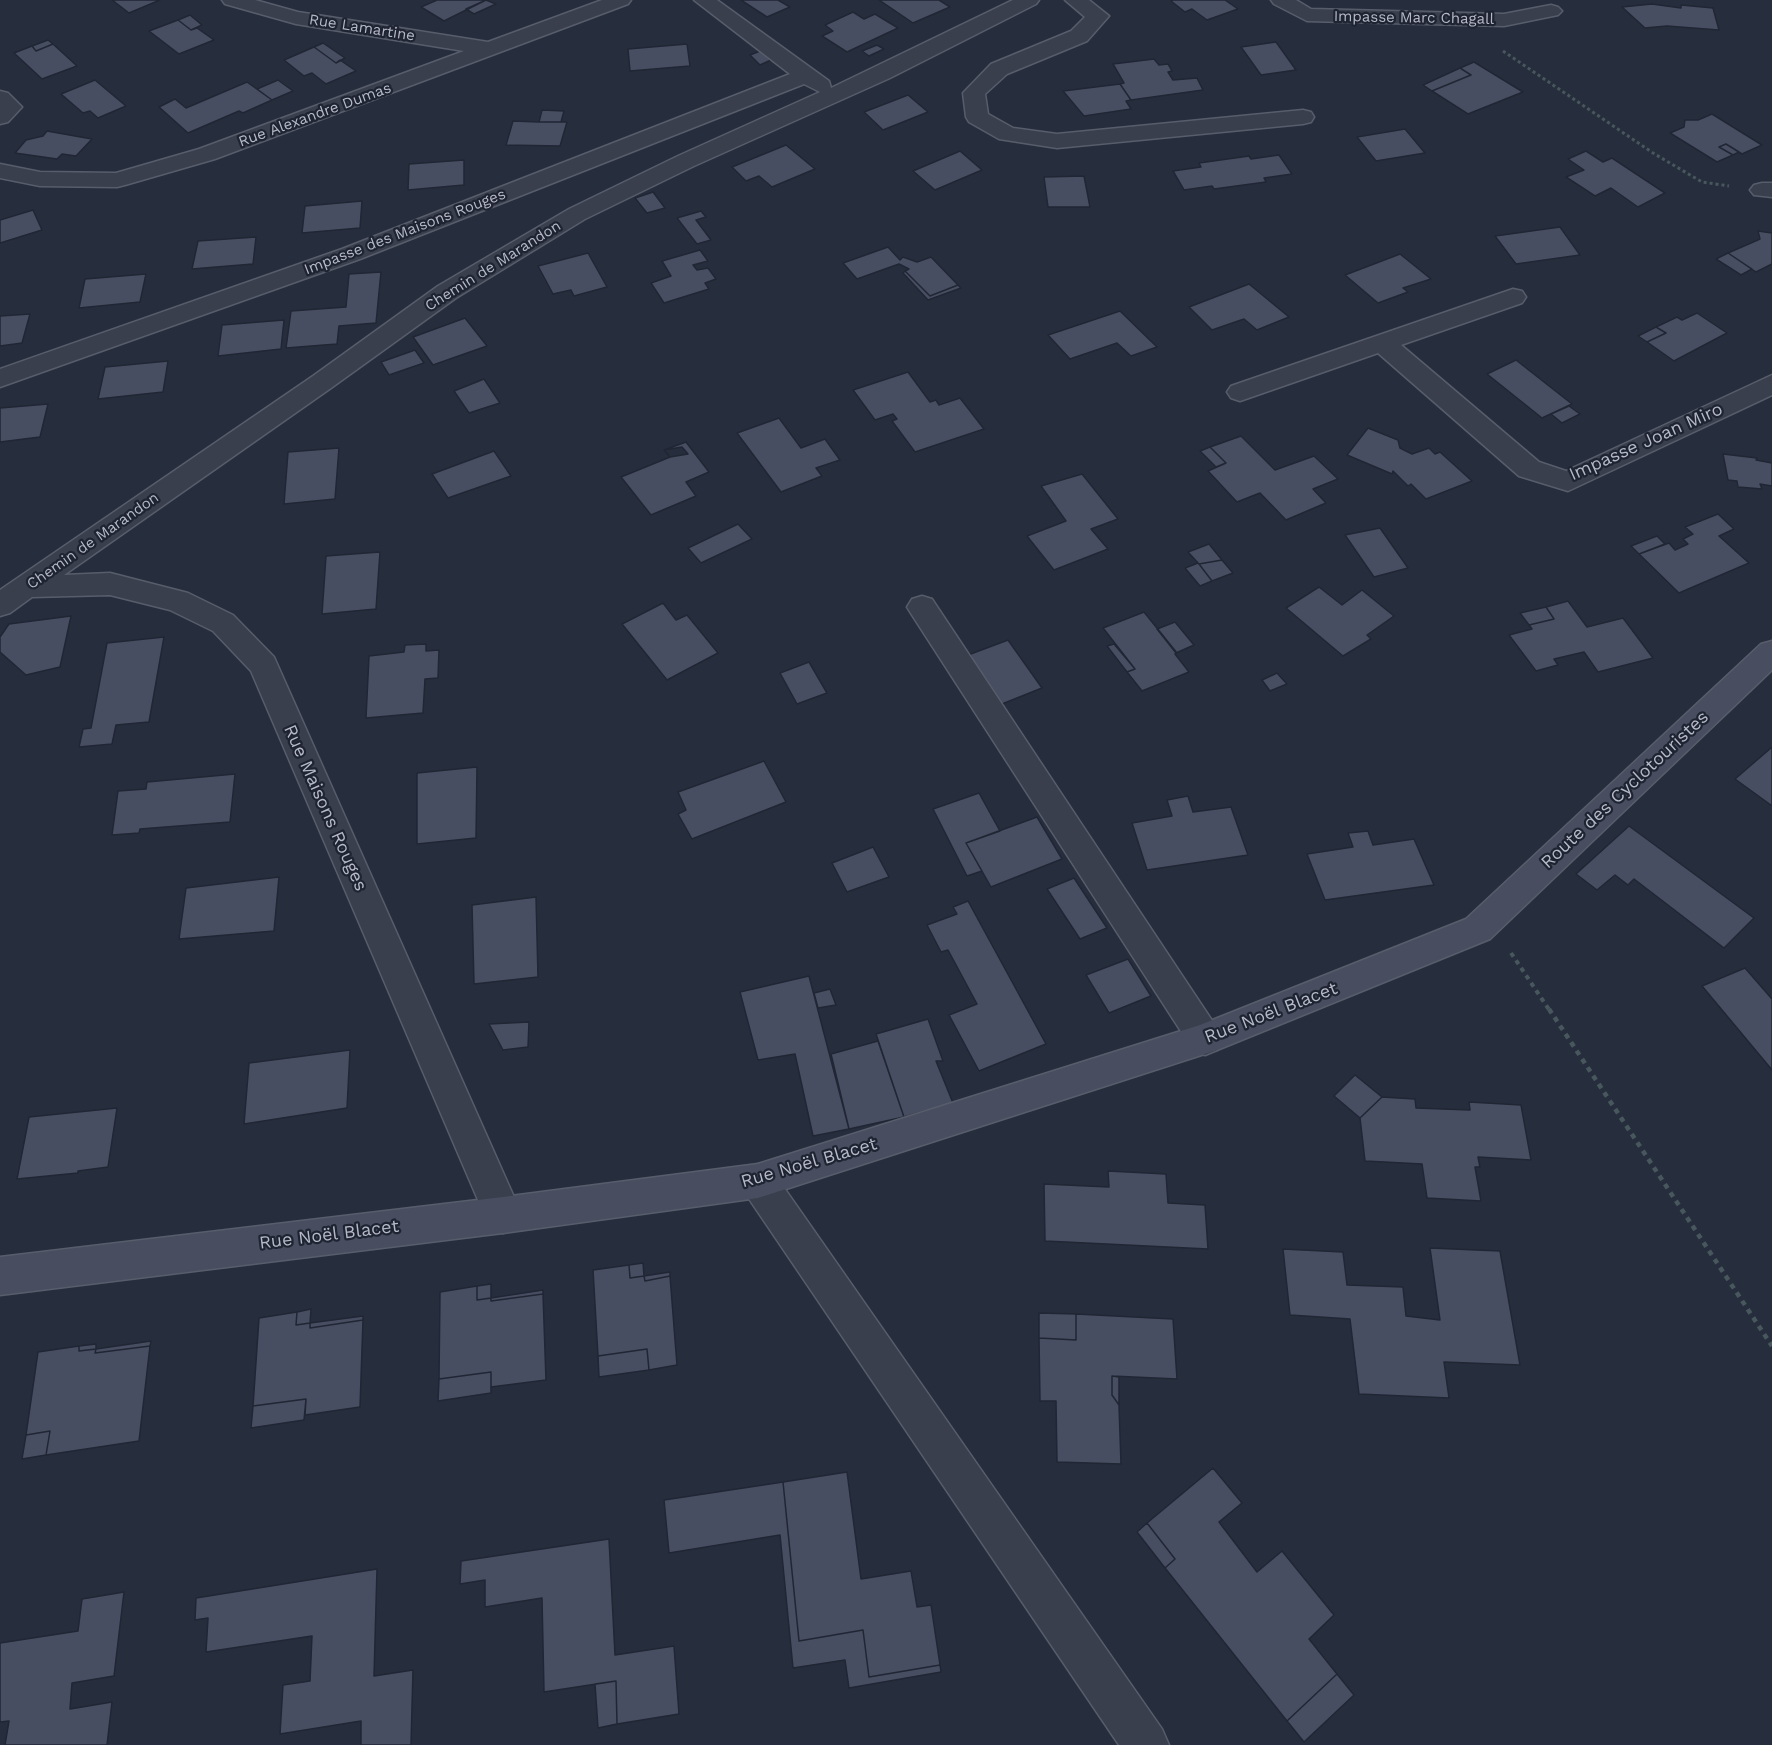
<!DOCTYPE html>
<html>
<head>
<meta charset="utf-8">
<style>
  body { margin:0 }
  canvas { display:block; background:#262d3d }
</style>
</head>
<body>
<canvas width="1772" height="1745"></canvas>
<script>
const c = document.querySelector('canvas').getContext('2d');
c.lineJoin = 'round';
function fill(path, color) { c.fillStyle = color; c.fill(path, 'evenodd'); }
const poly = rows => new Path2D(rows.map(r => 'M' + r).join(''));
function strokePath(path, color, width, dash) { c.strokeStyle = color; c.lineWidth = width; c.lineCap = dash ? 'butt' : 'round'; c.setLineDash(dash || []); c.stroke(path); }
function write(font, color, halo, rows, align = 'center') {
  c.font = font + ' "Work Sans",sans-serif'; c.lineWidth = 4.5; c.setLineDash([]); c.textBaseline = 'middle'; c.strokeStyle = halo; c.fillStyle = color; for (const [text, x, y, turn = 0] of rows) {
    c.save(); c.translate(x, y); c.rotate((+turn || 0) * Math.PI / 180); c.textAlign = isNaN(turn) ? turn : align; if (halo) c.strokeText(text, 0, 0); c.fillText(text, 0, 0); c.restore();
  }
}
const building = poly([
  [112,0,160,0,129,13,112,0],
  [437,0,486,0,444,21,421,7,437,0],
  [486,0,496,4,474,14,466,9,486,0],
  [741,0,778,0,790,7,767,17,741,0],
  [879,0,939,0,950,7,913,23,879,0],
  [1173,0,1225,0,1238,9,1207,20,1192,9,1185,12,1171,1,1173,0],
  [1652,4,1681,8,1681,5,1713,8,1719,30,1667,26,1645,28,1622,7,1652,4],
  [853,12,864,19,875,14,898,28,847,52,822,36,833,31,825,25,853,12],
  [190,15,202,25,191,30,178,20,190,15],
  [178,20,191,30,197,28,214,40,179,54,149,31,178,20],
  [48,40,53,44,36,51,32,46,48,40],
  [1276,42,1296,70,1261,75,1241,47,1276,42],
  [323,43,345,58,336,63,314,47,323,43],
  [53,44,77,66,42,79,14,53,32,46,36,51,53,44],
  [687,44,690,66,630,71,628,49,687,44],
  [877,45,884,49,869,56,862,51,877,45],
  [314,47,336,63,340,60,356,71,326,84,312,73,304,76,284,60,314,47],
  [760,51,771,60,760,65,750,55,760,51],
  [1154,59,1159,65,1168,64,1172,71,1168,72,1173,80,1197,78,1203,90,1131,100,1120,84,1124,83,1113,64,1154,59],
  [1474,62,1523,92,1468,114,1432,91,1471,75,1460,68,1474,62],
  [1460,68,1471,75,1432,91,1423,85,1460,68],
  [95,80,126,106,98,118,90,111,83,113,61,94,95,80],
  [278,80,293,91,272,100,257,89,278,80],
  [247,82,272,100,243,113,239,111,188,133,159,107,175,99,186,108,247,82],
  [1120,84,1131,100,1126,101,1131,109,1084,116,1063,91,1120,84],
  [908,95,928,112,883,130,864,112,908,95],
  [542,110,564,111,561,122,539,122,542,110],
  [1712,114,1762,145,1742,154,1726,144,1719,147,1733,155,1717,162,1670,133,1684,127,1685,120,1698,120,1712,114],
  [513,121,539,122,567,122,560,146,506,145,513,121],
  [1405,129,1425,153,1376,161,1357,137,1405,129],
  [47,131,92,139,76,156,62,154,57,159,15,153,26,140,43,136,47,131],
  [1726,144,1739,152,1733,155,1719,147,1726,144],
  [786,145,815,169,772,187,759,176,746,181,732,167,786,145],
  [960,151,982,170,935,190,913,171,960,151],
  [1586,151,1603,162,1612,158,1665,193,1638,207,1611,188,1595,196,1566,177,1584,170,1568,159,1586,151],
  [1279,155,1292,174,1264,178,1266,182,1214,189,1212,186,1184,190,1173,171,1201,167,1199,163,1249,156,1251,159,1279,155],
  [464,160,464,185,408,190,409,164,464,160],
  [1084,176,1090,207,1048,207,1044,177,1084,176],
  [653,192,665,208,647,213,635,198,653,192],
  [362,201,360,228,302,233,305,206,362,201],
  [33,210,42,230,0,243,0,220,33,210],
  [701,211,706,217,696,220,711,240,697,244,677,218,701,211],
  [1560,227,1580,255,1516,264,1495,236,1560,227],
  [1758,231,1772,233,1772,264,1756,272,1728,253,1760,239,1758,231],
  [256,237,253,264,192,269,198,241,256,237],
  [888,247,900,260,903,257,917,262,931,257,958,285,930,296,905,271,909,269,899,264,857,279,843,263,888,247],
  [700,250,708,261,693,265,697,270,708,268,716,279,705,283,709,289,664,303,651,283,671,276,662,261,700,250],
  [588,253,607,287,574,296,571,290,553,294,538,266,588,253],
  [1728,253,1752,269,1741,275,1716,259,1728,253],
  [1400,254,1431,279,1403,288,1408,292,1378,303,1345,275,1400,254],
  [905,271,930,296,958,285,961,288,928,300,903,273,905,271],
  [381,272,376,323,339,326,337,344,286,348,291,311,346,307,349,274,381,272],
  [146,274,140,302,79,308,85,279,146,274],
  [1249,284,1289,317,1257,330,1244,319,1212,330,1189,307,1249,284],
  [1120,311,1157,347,1131,356,1117,343,1070,359,1048,335,1120,311],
  [1697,313,1727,333,1674,361,1647,342,1666,333,1656,327,1677,317,1682,320,1697,313],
  [30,314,22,343,0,346,0,316,30,314],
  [465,318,487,346,433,365,413,337,465,318],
  [284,320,281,349,218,356,222,325,284,320],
  [1656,327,1666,333,1647,342,1638,336,1656,327],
  [415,350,424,363,389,375,381,362,415,350],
  [1516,360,1572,404,1542,418,1487,374,1516,360],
  [168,361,163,392,98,399,105,367,168,361],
  [908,372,930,402,936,400,939,405,960,398,984,429,915,452,892,421,897,419,893,414,875,420,853,390,908,372],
  [484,379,500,403,469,413,454,391,484,379],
  [48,404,40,437,0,442,0,408,48,404],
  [1569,406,1580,414,1562,423,1551,414,1569,406],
  [779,418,801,448,825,439,840,460,816,468,822,476,781,492,737,433,779,418],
  [1368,428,1398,440,1400,448,1412,454,1429,448,1435,454,1440,452,1472,481,1426,499,1411,484,1408,486,1393,471,1392,474,1347,455,1368,428],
  [1241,436,1275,470,1314,456,1338,479,1313,489,1326,503,1286,520,1260,493,1237,502,1208,471,1226,463,1210,447,1241,436],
  [686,442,709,472,686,482,696,496,651,515,621,477,670,457,664,450,686,442],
  [682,447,688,454,670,457,664,450,682,447],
  [1210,447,1226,463,1216,467,1200,451,1210,447],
  [339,448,335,499,284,504,288,452,339,448],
  [494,451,511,476,448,498,432,474,494,451],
  [1723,454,1757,458,1756,460,1772,463,1772,486,1760,484,1762,489,1738,487,1737,481,1728,480,1723,454],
  [1082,474,1118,519,1091,529,1108,549,1054,570,1027,536,1066,521,1041,486,1082,474],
  [1718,514,1734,529,1719,536,1749,563,1679,593,1639,554,1669,543,1675,550,1688,544,1683,539,1693,534,1685,527,1718,514],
  [738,524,752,539,701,563,688,548,738,524],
  [1380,528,1408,568,1374,577,1345,535,1380,528],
  [1657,536,1665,544,1639,554,1631,546,1657,536],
  [1209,544,1222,560,1199,564,1188,552,1209,544],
  [380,552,376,609,322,614,326,556,380,552],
  [1222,560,1233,573,1212,581,1199,564,1222,560],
  [1198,563,1199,564,1212,581,1200,586,1185,568,1198,563],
  [1319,587,1342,605,1362,590,1394,616,1367,635,1371,639,1343,656,1286,608,1319,587],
  [1568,601,1587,627,1623,618,1653,658,1598,672,1584,652,1554,659,1558,665,1536,671,1509,635,1532,629,1529,625,1554,619,1546,607,1568,601],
  [663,603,676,620,687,615,718,653,667,680,622,624,663,603],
  [1546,607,1554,619,1529,625,1520,613,1546,607],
  [1144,612,1177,653,1175,654,1189,672,1142,691,1127,672,1135,669,1103,628,1144,612],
  [71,616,60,667,26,675,0,652,0,637,9,624,71,616],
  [1175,622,1194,645,1176,653,1157,629,1175,622],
  [164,637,149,722,116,725,112,744,79,747,83,729,91,728,107,643,164,637],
  [1008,640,1042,688,1002,704,968,655,1008,640],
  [426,644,426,651,439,650,438,678,425,679,423,713,366,718,369,656,404,652,405,645,426,644],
  [1114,644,1135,669,1127,672,1107,646,1114,644],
  [809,662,827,693,797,704,780,673,809,662],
  [1277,673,1287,684,1270,691,1262,680,1277,673],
  [1772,747,1772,806,1735,779,1772,747],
  [764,761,786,802,692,839,678,814,686,810,678,792,764,761],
  [477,767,476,838,417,844,417,773,477,767],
  [235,774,230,822,140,829,139,833,112,835,118,791,146,789,147,782,235,774],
  [979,793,1000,831,966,843,982,871,967,876,933,809,979,793],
  [1188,796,1193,812,1231,807,1248,855,1147,870,1132,823,1172,816,1167,800,1188,796],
  [1037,817,1062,859,991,887,966,843,1037,817],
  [1629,826,1754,918,1724,948,1634,879,1628,885,1615,875,1597,890,1576,874,1629,826],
  [1368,831,1373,845,1414,839,1434,885,1325,900,1307,854,1353,847,1348,833,1368,831],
  [873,847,889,877,847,892,832,863,873,847],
  [279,877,274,931,179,939,186,888,279,877],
  [1074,878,1107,928,1080,939,1047,889,1074,878],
  [536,897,538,977,474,984,472,905,536,897],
  [968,901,1046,1044,979,1071,949,1015,977,1004,948,950,941,952,927,925,957,914,953,907,968,901],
  [1128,959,1151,996,1109,1013,1086,975,1128,959],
  [1745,968,1772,999,1772,1070,1702,986,1745,968],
  [809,976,849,1129,813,1136,795,1054,758,1060,740,992,809,976],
  [830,989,836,1005,818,1008,814,993,830,989],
  [928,1019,943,1061,936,1061,953,1103,904,1117,876,1034,928,1019],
  [529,1022,528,1047,503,1050,489,1024,529,1022],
  [878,1041,904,1117,849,1129,831,1054,878,1041],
  [350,1050,347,1108,244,1124,249,1063,350,1050],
  [1355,1075,1382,1097,1360,1118,1334,1096,1355,1075],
  [1382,1097,1415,1099,1416,1108,1470,1110,1469,1102,1521,1105,1531,1160,1478,1157,1480,1167,1475,1167,1481,1201,1427,1198,1422,1164,1365,1161,1360,1118,1382,1097],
  [117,1108,108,1167,78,1171,78,1173,17,1179,29,1117,117,1108],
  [1108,1171,1166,1174,1168,1203,1205,1205,1208,1249,1045,1241,1044,1184,1109,1187,1108,1171],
  [1430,1248,1500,1251,1520,1365,1444,1362,1449,1398,1359,1394,1350,1319,1290,1315,1283,1249,1343,1252,1347,1285,1403,1287,1406,1316,1440,1320,1430,1248],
  [643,1263,644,1276,630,1278,629,1265,643,1263],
  [629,1265,630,1278,644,1276,645,1281,670,1276,677,1365,649,1370,647,1349,598,1356,593,1270,629,1265],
  [670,1272,670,1276,645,1281,644,1276,670,1272],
  [491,1284,491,1298,477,1300,477,1286,491,1284],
  [477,1286,477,1300,491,1298,491,1301,543,1294,546,1380,491,1387,491,1372,439,1379,440,1292,477,1286],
  [543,1290,543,1294,491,1301,491,1298,543,1290],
  [311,1309,310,1323,296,1325,297,1312,311,1309],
  [297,1312,296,1325,310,1323,310,1328,363,1320,360,1407,305,1415,306,1399,253,1406,259,1318,297,1312],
  [1039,1313,1076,1314,1076,1340,1039,1338,1039,1313],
  [1076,1314,1173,1319,1177,1379,1112,1376,1112,1395,1119,1405,1121,1464,1057,1462,1056,1401,1040,1401,1039,1338,1076,1340,1076,1314],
  [363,1316,363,1320,310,1328,310,1323,363,1316],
  [151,1341,150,1346,95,1353,96,1349,151,1341],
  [96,1344,96,1349,79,1351,79,1346,96,1344],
  [79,1346,79,1351,96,1349,95,1353,150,1346,139,1441,46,1455,50,1431,26,1435,38,1352,79,1346],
  [647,1349,649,1370,599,1377,598,1356,647,1349],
  [491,1372,491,1393,438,1401,439,1379,491,1372],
  [1112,1376,1119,1377,1119,1405,1112,1395,1112,1376],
  [306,1399,304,1420,251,1428,253,1406,306,1399],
  [50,1431,46,1455,22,1459,26,1435,50,1431],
  [1213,1468,1242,1503,1219,1522,1257,1572,1282,1551,1334,1615,1309,1639,1337,1674,1287,1721,1165,1568,1175,1559,1147,1523,1213,1468],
  [847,1472,861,1579,911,1571,917,1607,931,1605,940,1665,869,1677,863,1630,799,1641,783,1482,847,1472],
  [783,1482,799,1641,863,1630,869,1677,940,1665,941,1672,849,1688,845,1660,793,1668,780,1535,669,1553,664,1500,783,1482],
  [1147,1523,1175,1559,1165,1568,1137,1532,1147,1523],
  [609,1539,615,1655,674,1646,679,1714,617,1724,616,1681,544,1692,542,1598,485,1607,485,1580,460,1584,461,1561,609,1539],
  [377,1569,374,1676,413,1670,411,1745,361,1745,361,1721,280,1734,283,1685,310,1681,312,1636,206,1652,208,1618,195,1620,196,1598,377,1569],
  [124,1592,114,1676,72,1683,70,1709,112,1702,107,1745,5,1745,9,1721,0,1722,0,1643,78,1631,82,1599,124,1592],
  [1337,1674,1354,1695,1304,1742,1287,1721,1337,1674],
  [616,1681,617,1724,598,1728,595,1684,616,1681]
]);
fill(building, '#474e61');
strokePath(building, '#212634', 1.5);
const street = poly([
  [222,0,255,0,298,12,488,42,602,0,631,0,628,4,215,159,125,185,117,187,40,186,0,178,0,164,40,172,116,173,199,149,464,51,296,24,225,4,222,0],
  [694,0,717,0,829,81,831,88,1013,0,1039,0,1036,4,890,78,694,166,585,219,456,298,331,388,64,575,110,573,188,593,233,615,274,657,522,1215,516,1228,503,1233,490,1228,251,671,213,631,170,610,110,595,32,597,10,613,0,616,0,590,313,376,438,286,569,209,678,156,820,92,804,84,360,259,0,387,0,369,342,249,790,74,694,0],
  [1065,0,1089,0,1109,16,1087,41,1007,74,985,94,988,114,1013,128,1057,134,1303,110,1311,112,1314,117,1311,122,1303,124,1057,148,999,139,969,122,966,117,963,93,991,64,1071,31,1085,17,1065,0],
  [1271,0,1296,0,1311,9,1504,14,1551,5,1558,7,1562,11,1558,15,1504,26,1307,21,1274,4,1271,0],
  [0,91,8,93,22,107,8,122,0,124,0,91],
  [1762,183,1772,183,1772,197,1754,195,1750,190,1754,185,1762,183],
  [1513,289,1522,291,1526,297,1522,303,1401,345,1539,462,1566,471,1772,375,1772,395,1568,491,1519,476,1378,353,1240,401,1231,398,1227,392,1231,386,1513,289],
  [922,596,932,599,1217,1028,1223,1039,1217,1050,1205,1055,1193,1050,912,615,907,607,912,599,922,596],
  [758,1164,771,1169,1162,1729,1169,1745,1119,1745,745,1193,739,1181,745,1169,758,1164]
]);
const secondary = poly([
  [1772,641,1772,670,1490,939,1217,1050,758,1198,503,1233,0,1295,0,1257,503,1197,758,1164,1200,1025,1466,919,1761,644,1772,641]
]);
strokePath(street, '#585d6b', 3);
strokePath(secondary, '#585d6b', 3);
strokePath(poly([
  [1503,51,1653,153,1702,182,1729,186]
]), '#48575d', 3, [3, 3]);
strokePath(poly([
  [1511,953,1550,1011]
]), '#48575d', 4, [4.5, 4.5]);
strokePath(poly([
  [1549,1009,1772,1346]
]), '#48575d', 4.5, [5, 5]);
fill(street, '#3a3f4d');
fill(secondary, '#484e60');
write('15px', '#b6bac8', '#1f2432', [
  ["Impasse Marc Chagall",1414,18,1],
  ["Rue Lamartine",362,28,9],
  ["Rue Alexandre Dumas",315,115,-20],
  ["Impasse des Maisons Rouges",405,232,-21],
  ["Chemin de Marandon",493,266,-32],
  ["Chemin de Marandon",93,541,-35]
]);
write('18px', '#b6bac8', '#1f2432', [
  ["Impasse Joan Miro",1646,442,-24],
  ["Route des Cyclotouristes",1625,790,-43],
  ["Rue Maisons Rouges",325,808,66],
  ["Rue Noël Blacet",1271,1013,-21],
  ["Rue Noël Blacet",809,1163,-16],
  ["Rue Noël Blacet",329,1235,-7]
]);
</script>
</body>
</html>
